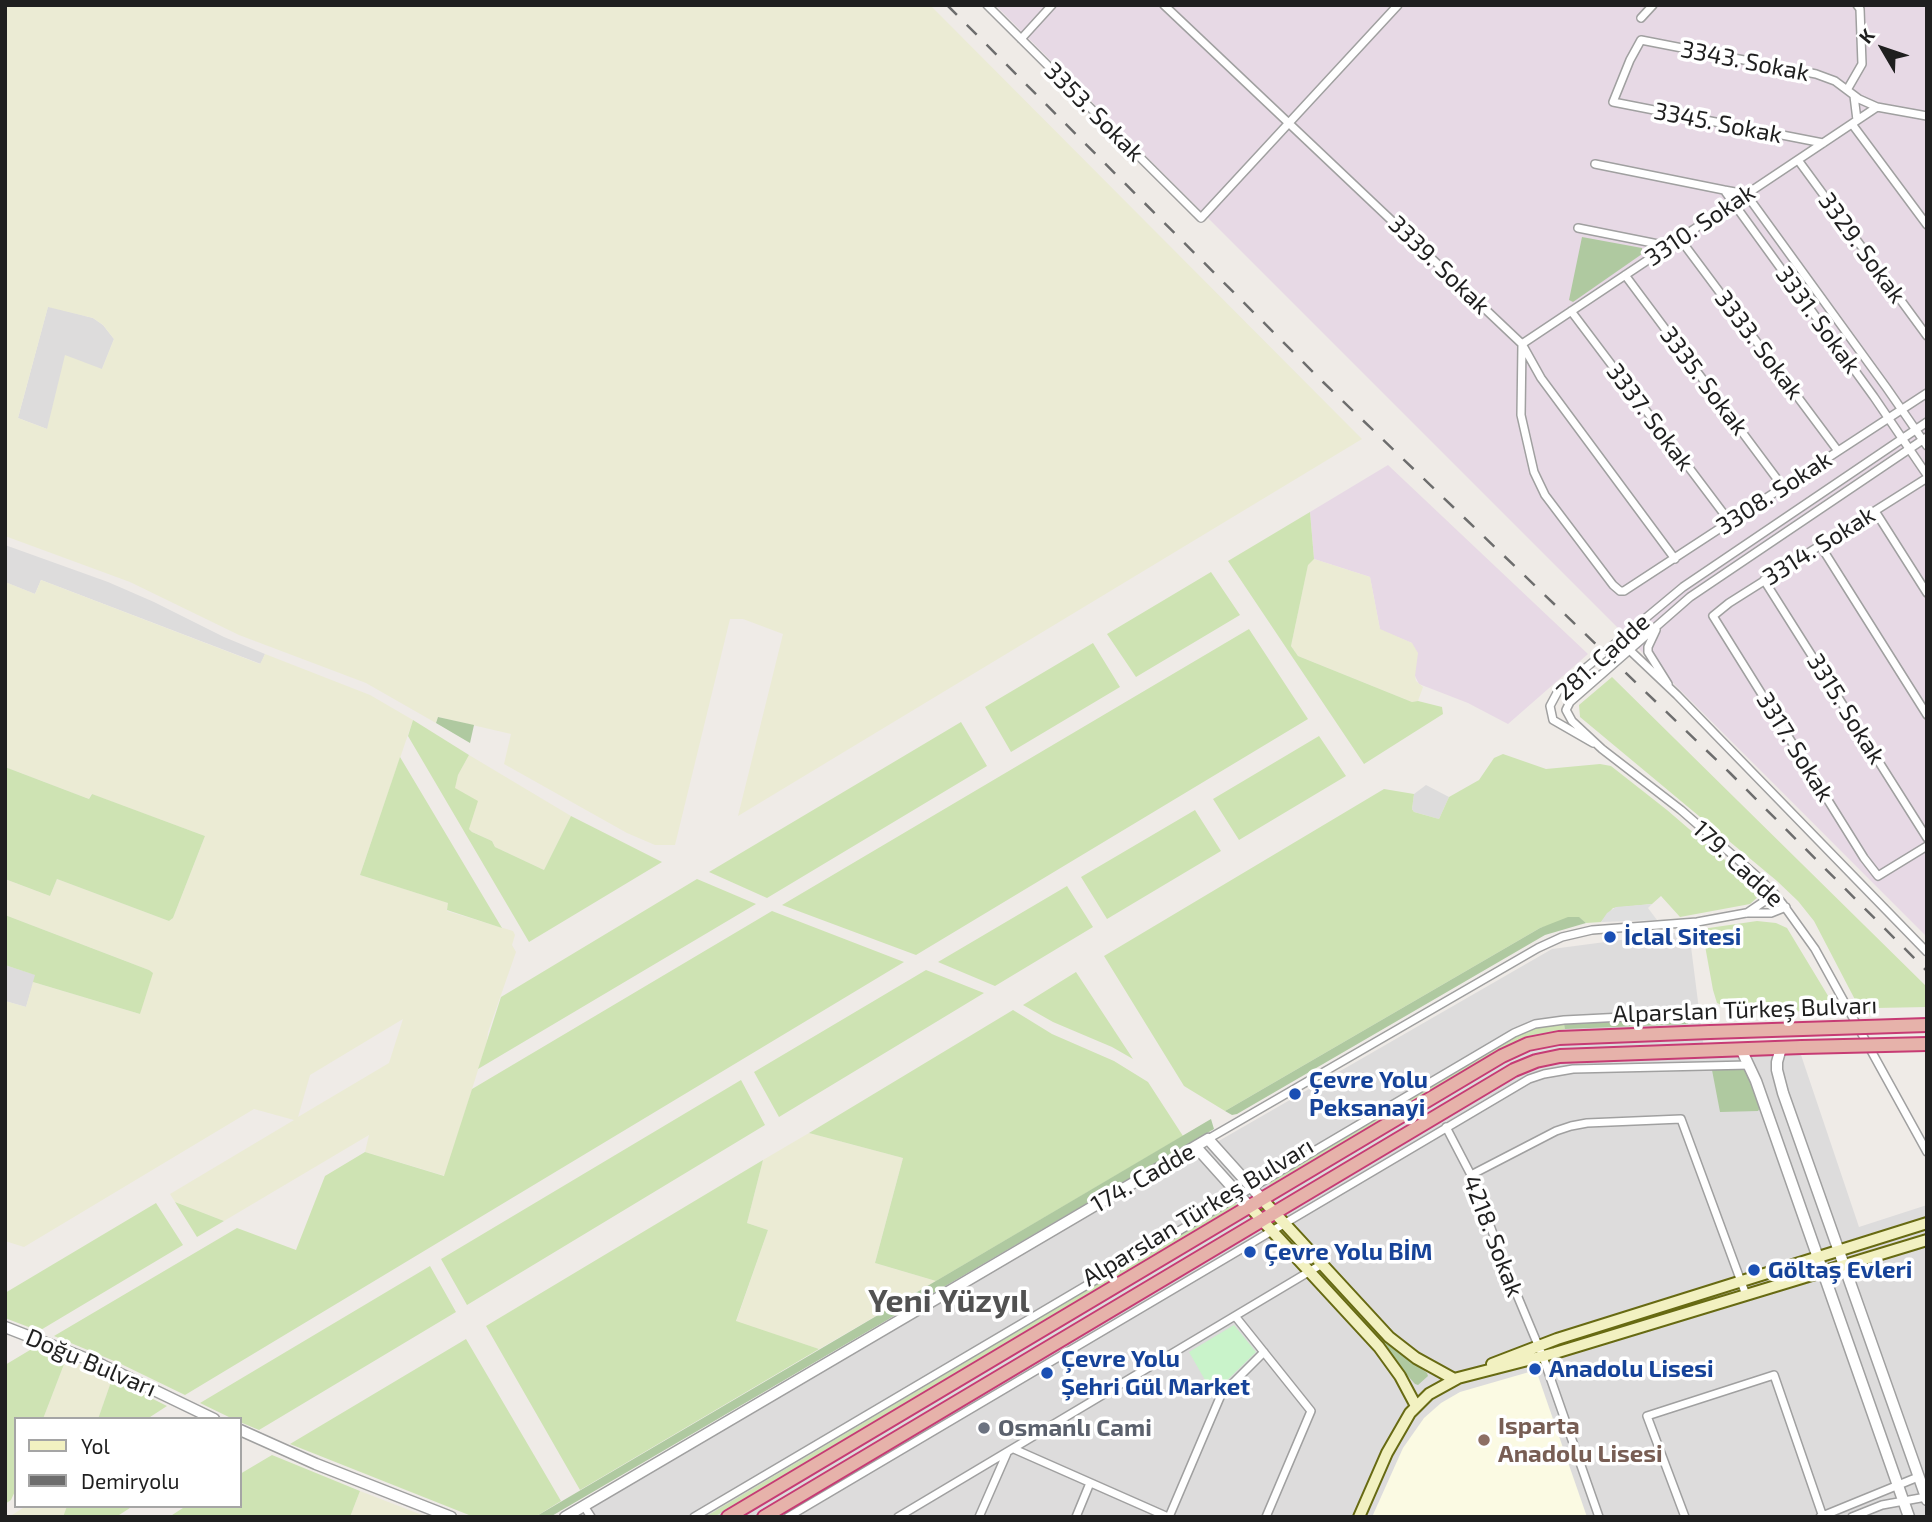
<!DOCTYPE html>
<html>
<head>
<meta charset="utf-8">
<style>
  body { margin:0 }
  #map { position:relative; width:1932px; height:1522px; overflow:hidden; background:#efebe7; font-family:"Exo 2",sans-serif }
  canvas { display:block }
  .frame { position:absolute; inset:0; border:7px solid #1f1f1f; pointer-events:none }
  .legend { position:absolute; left:14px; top:1417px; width:228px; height:91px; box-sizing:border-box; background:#fff; border:2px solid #a5a5a5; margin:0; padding:9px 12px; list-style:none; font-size:21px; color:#1f1f1f }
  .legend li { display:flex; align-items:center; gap:14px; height:35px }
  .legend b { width:35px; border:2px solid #a5a5a5 }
  .north { position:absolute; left:1848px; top:14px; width:70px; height:70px; -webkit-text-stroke:5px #fff; paint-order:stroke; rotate:309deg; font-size:19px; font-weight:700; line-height:28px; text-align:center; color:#1f1f1f }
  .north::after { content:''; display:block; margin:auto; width:24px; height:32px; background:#1f1f1f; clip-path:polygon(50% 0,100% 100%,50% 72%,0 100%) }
</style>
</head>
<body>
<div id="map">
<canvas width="1932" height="1522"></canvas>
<div class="frame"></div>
<ul class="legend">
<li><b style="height:9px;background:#f2f1c1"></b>Yol</li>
<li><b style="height:9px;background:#6d6d6d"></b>Demiryolu</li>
</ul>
<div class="north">K</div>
</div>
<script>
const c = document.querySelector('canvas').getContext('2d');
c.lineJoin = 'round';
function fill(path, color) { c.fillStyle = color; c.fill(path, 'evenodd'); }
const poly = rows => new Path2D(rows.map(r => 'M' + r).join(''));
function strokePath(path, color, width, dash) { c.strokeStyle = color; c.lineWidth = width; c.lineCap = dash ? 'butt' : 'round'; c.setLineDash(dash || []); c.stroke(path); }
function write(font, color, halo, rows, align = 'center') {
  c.font = font + ' "Exo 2",sans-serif'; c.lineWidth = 7; c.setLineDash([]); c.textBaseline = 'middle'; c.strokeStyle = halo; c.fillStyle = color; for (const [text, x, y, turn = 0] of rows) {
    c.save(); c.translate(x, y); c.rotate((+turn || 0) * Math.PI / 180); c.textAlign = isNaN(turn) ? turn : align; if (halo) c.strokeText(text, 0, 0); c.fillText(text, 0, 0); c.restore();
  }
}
fill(poly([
  [48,306,93,318,103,325,114,339,102,369,47,429,18,418],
  [5,545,108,582,154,602,224,637,265,654,261,664,41,580,35,594,5,582],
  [1426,785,1449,797,1439,819,1414,812,1412,809,1414,794],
  [1689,931,1705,1057,1801,1055,1859,1227,1927,1205,1927,1517,566,1517,1552,949],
  [5,965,36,975,26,1007,5,1001]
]), '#dddcdc');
fill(poly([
  [995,5,1927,5,1927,937],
  [1388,465,1588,654,1508,724,1468,703,1419,684,1415,676,1412,643,1380,630,1370,577,1314,559,1310,512]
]), '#e7d9e5');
fill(poly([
  [1536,1370,1587,1517,1372,1517,1403,1448,1424,1418,1441,1403,1460,1392]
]), '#fbfae3');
fill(poly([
  [5,5,930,5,1362,439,738,816,783,634,743,619,730,619,675,845,655,845,627,833,504,764,511,734,438,717,436,723,366,683,239,635,130,582,5,536],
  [48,307,93,318,103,325,114,339,102,369,65,355,47,429,18,418],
  [1314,559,1370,577,1380,629,1412,643,1418,653,1415,676,1416,681,1423,687,1418,701,1412,702,1298,656,1291,646,1308,564],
  [41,580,260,664,265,654,370,695,413,720,360,875,449,903,447,911,513,931,515,935,512,945,516,952,488,1032,487,1041,445,1176,365,1152,369,1135,224,1221,175,1202,170,1194,294,1120,254,1109,24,1247,5,1241,5,1001,26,1007,33,982,140,1014,149,970,5,915,5,879,50,896,57,879,169,921,173,918,205,836,91,794,89,799,5,767,5,582,35,594],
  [403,1019,389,1063,298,1117,310,1075],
  [469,755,571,816,544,870,495,847,492,841,472,832,469,829,454,788,458,775],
  [809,1133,903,1158,875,1263,936,1281,819,1349,736,1322,768,1230,747,1223,763,1160],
  [66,1359,112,1379,98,1419,43,1419],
  [360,1491,427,1517,350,1517],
  [26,1506,67,1506,63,1517,9,1517]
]), '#ebebd4');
fill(poly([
  [1310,512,1314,559,1308,565,1291,646,1298,656,1412,702,1418,701,1442,707,1443,714,1364,764,1228,561],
  [1211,572,1240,615,1136,677,1107,634],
  [1249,629,1308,719,916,955,782,905],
  [1093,643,1120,687,1011,752,985,707],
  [1612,677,1927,987,1927,1007,1876,1008,1867,1015,1863,1015,1814,921,1798,901,1777,881,1580,717,1579,705],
  [413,720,469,755,458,775,455,788,478,801,469,829,472,832,492,841,495,847,544,870,571,816,662,862,529,942,408,736],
  [961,722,987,766,767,898,709,872],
  [1319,736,1346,776,1239,840,1213,799],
  [1503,754,1546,769,1600,764,1611,766,1667,810,1746,878,1757,890,1759,896,1750,904,1680,917,1661,896,1652,904,1613,908,1601,922,1586,923,1578,917,1540,928,1225,1111,1184,1086,1104,956,1384,789,1414,794,1412,809,1414,812,1439,819,1449,797,1479,780,1494,758],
  [400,757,502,928,447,910,448,903,360,875],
  [5,767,89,799,92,794,205,836,173,918,169,921,57,879,50,896,5,879],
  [1195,810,1221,851,1107,919,1081,877],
  [697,879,756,904,478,1069,501,997],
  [1067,886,1093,927,995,986,938,962],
  [772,911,904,962,185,1395,119,1363,54,1336,237,1228,296,1250,325,1176,365,1152,444,1176,472,1089],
  [5,915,149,970,153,973,140,1014,33,982,35,975,5,965],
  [1757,921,1776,923,1787,928,1836,1009,1787,1012,1777,1004,1726,1007,1717,1003,1713,990,1702,929],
  [926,970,984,993,779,1117,754,1072],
  [1076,972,1133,1059,1112,1047,1053,1022,1023,1005],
  [1013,1010,1052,1034,1114,1061,1148,1082,1183,1136,936,1281,875,1263,903,1158,809,1133],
  [1564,1024,1565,1029,1533,1035,1501,1048,1270,1185,1268,1182,1513,1037,1537,1028],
  [741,1080,765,1125,467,1305,441,1259],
  [763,1160,747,1223,768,1230,736,1321,819,1349,580,1490,486,1326],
  [175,1202,224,1221,197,1237],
  [1235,1202,1237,1205,714,1517,705,1517],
  [156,1203,183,1245,39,1331,5,1318,5,1293],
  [430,1266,456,1312,259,1430,240,1422,240,1419,233,1419,200,1403],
  [466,1339,561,1501,535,1517,474,1517,290,1444],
  [35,1347,66,1359,43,1419,16,1419,16,1489,11,1500,5,1504,5,1365],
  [112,1379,157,1401,167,1406,147,1419,98,1419],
  [272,1455,360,1491,350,1517,169,1517,186,1506,240,1506,240,1474],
  [67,1506,133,1506,116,1517,63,1517]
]), '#cee3b3');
fill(poly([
  [1582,237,1642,248,1642,254,1573,302,1569,300],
  [438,717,474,725,470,743,436,723],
  [1568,917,1579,917,1586,923,1545,935,1237,1114,1232,1115,1225,1111,1540,928],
  [1689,1019,1688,1024,1565,1029,1564,1024],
  [1747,1069,1760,1108,1758,1111,1720,1112,1712,1070],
  [1211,1119,1214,1129,550,1517,535,1517],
  [1323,1270,1387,1341,1427,1373,1428,1376,1418,1385,1415,1384,1318,1274]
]), '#afc9a0');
fill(poly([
  [1234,1325,1256,1352,1213,1394,1189,1352]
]), '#c9f3ca');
fill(poly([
  [1652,904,1648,908,1657,920,1601,922,1607,913,1616,907]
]), '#dfdfdf');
const minor = poly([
  [987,5,1201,218,1398,5],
  [1164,5,1522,344,1541,378,1675,559],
  [1641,18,1653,5],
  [1021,39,1052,5],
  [1847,90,1862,64,1860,9,1857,5],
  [1854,96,1857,120],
  [1877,107,1522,344,1521,415,1534,472,1545,495,1613,585,1620,591,1624,591,1927,393],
  [1852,124,1927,225],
  [1823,143,1613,102,1630,60,1641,40,1816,74,1835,81,1859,99,1877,107,1927,116],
  [1798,160,1927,336],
  [1595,164,1724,190],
  [1578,228,1668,246],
  [1680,239,1838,451],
  [1625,275,1783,487],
  [1571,311,1730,522],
  [1927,437,1690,597,1570,702,1566,710,1572,721,1602,749,1681,810,1759,878,1782,903,1815,949,1927,1152],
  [1927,446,1886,387,1746,194,1724,190,1874,397,1927,475],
  [1927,478,1729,603,1713,616,1864,858,1878,876,1927,846],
  [1875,511,1927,593],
  [1820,545,1927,715],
  [1764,580,1927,838],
  [1656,630,1648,647,1648,652,1668,684],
  [1619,640,1677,695,1927,952],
  [1593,743,1553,720,1550,706,1558,691,1683,587,1927,422],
  [1747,913,1775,894],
  [1446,1127,1471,1175,1507,1271,1543,1357,1599,1517],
  [1208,1139,1538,948,1562,937,1592,930,1697,922,1746,913,1771,913,1786,907],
  [1471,1175,1556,1131,1571,1126,1587,1123,1681,1119,1746,1295],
  [1235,1316,1311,1411,1266,1517],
  [1014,1449,1168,1517],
  [584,1506,591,1517],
  [694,1517,1514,1033,1535,1024,1564,1020,1702,1013],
  [788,1517,1529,1079,1544,1074,1573,1069,1749,1065],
  [898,1517,1322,1264],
  [979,1517,1007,1453],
  [1076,1517,1090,1483],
  [1169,1517,1221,1395,1264,1352],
  [1685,1517,1647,1416,1774,1375,1823,1517],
  [1820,1517,1918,1477],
  [1852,1517,1882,1505,1926,1497]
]);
const tertiary = poly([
  [1781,1048,1777,1062,1777,1070,1783,1093,1927,1500],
  [1741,1049,1756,1081,1909,1517],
  [1196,1147,1249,1206],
  [5,1327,100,1364,214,1419],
  [240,1430,316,1464,451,1517],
  [565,1517,1208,1139,1261,1198]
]);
const secondary = poly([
  [1261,1198,1389,1337,1416,1358,1454,1379,1555,1353,1927,1240],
  [1249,1206,1379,1347,1400,1376,1416,1406],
  [1492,1364,1557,1339,1927,1223],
  [1359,1517,1387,1453,1410,1413,1429,1394,1458,1378]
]);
const trunk = poly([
  [728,1517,1502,1056,1528,1044,1559,1038,1710,1032],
  [764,1517,1514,1070,1536,1061,1560,1056,1802,1047]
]);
strokePath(minor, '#a0a0a0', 10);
strokePath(tertiary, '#a0a0a0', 13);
strokePath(secondary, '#676a12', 14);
strokePath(trunk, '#c63b74', 16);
strokePath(minor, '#fff', 7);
strokePath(tertiary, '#fff', 10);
strokePath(secondary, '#f2f1c1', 10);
strokePath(trunk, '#e6b2aa', 12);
strokePath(poly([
  [947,5,1323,382,1730,773,1927,971]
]), '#6d6d6d', 2.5, [14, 14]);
const trunkBridge = poly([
  [1710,1032,1927,1025],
  [1802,1047,1927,1044]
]);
strokePath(trunkBridge, '#c63b74', 16, []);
strokePath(trunkBridge, '#e6b2aa', 12);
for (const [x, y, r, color] of [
  [1610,937,7,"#1a4fb4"],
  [1295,1094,7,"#1a4fb4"],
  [1250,1252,7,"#1a4fb4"],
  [1754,1270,7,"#1a4fb4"],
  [1535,1369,7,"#1a4fb4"],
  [1047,1373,7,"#1a4fb4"],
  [984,1428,7,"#6b7280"],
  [1484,1440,7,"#8d6e63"]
]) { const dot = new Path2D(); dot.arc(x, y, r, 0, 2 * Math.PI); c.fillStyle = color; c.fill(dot); strokePath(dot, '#fff', 2.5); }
write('24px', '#1f1f1f', '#fff', [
  ["3343. Sokak",1745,61,11],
  ["3353. Sokak",1094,112,45],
  ["3345. Sokak",1718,123,11],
  ["3310. Sokak",1700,225,-34],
  ["3329. Sokak",1862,248,54],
  ["3339. Sokak",1439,265,44],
  ["3331. Sokak",1818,320,54],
  ["3333. Sokak",1759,345,53],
  ["3335. Sokak",1704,381,53],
  ["3337. Sokak",1650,417,53],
  ["3308. Sokak",1774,493,-33],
  ["3314. Sokak",1819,546,-32],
  ["281. Cadde",1603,657,-42],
  ["3315. Sokak",1846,709,58],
  ["3317. Sokak",1795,747,58],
  ["179. Cadde",1738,864,43],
  ["Alparslan Türkeş Bulvarı",1745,1010,-2],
  ["174. Cadde",1143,1178,-30],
  ["Alparslan Türkeş Bulvarı",1198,1212,-31],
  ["4218. Sokak",1493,1236,69],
  ["Doğu Bulvarı",91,1363,23]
]);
write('bold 24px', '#164399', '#fff', [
  ["İclal Sitesi",1624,937],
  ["Çevre Yolu",1309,1080],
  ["Peksanayi",1309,1108],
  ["Çevre Yolu BİM",1264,1252],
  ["Göltaş Evleri",1768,1270],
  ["Çevre Yolu",1061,1359],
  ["Şehri Gül Market",1061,1387],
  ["Anadolu Lisesi",1549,1369]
], 'left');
write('bold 24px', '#785e54', '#fff', [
  ["Isparta",1498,1426],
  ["Anadolu Lisesi",1498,1454]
], 'left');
write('bold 24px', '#5b616d', '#fff', [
  ["Osmanlı Cami",998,1428]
], 'left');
write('bold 32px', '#525252', '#fff', [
  ["Yeni Yüzyıl",949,1301]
]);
</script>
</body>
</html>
